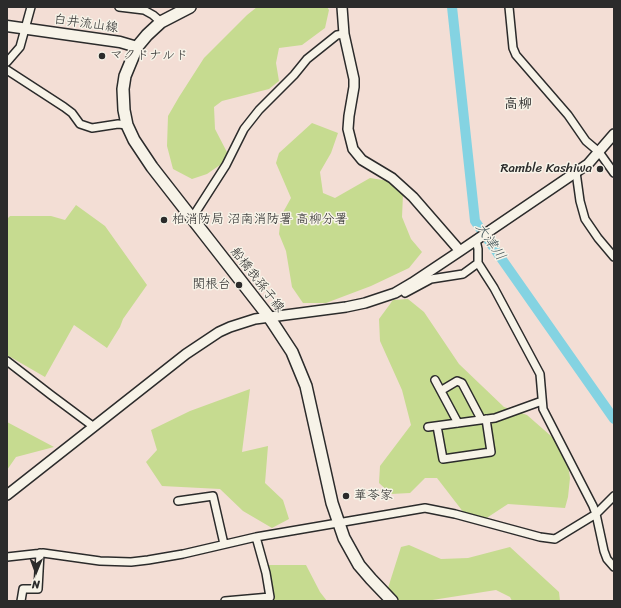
<!DOCTYPE html>
<html>
<head>
<meta charset="utf-8">
<style>
  body { margin:0 }
  #map { position:relative; width:621px; height:608px; overflow:hidden; background:#f3ded5; font-family:Sriracha,sans-serif }
  canvas { display:block }
  .frame { position:absolute; inset:0; border:8px solid #2b2b2b; pointer-events:none }
  .north { position:absolute; left:16px; top:552px; width:40px; height:40px; -webkit-text-stroke:3px #f7f3e8; paint-order:stroke; rotate:181deg; font-size:11px; font-weight:700; line-height:16px; text-align:center; color:#2b2b2b }
  .north::after { content:''; display:block; margin:auto; width:14px; height:18px; background:#2b2b2b; clip-path:polygon(50% 0,100% 100%,50% 72%,0 100%) }
</style>
</head>
<body>
<div id="map">
<canvas width="621" height="608"></canvas>
<div class="frame"></div>
<div class="north">N</div>
</div>
<script>
const c = document.querySelector('canvas').getContext('2d');
c.lineJoin = 'round';
function fill(path, color) { c.fillStyle = color; c.fill(path, 'evenodd'); }
const poly = rows => new Path2D(rows.map(r => 'M' + r).join(''));
function strokePath(path, color, width, dash) { c.strokeStyle = color; c.lineWidth = width; c.lineCap = dash ? 'butt' : 'round'; c.setLineDash(dash || []); c.stroke(path); }
function write(font, color, halo, rows, align = 'center') {
  c.font = font + ' Sriracha,"Klee One",sans-serif'; c.lineWidth = 3; c.setLineDash([]); c.textBaseline = 'middle'; c.strokeStyle = halo; c.fillStyle = color; for (const [text, x, y, turn = 0] of rows) {
    c.save(); c.translate(x, y); c.rotate((+turn || 0) * Math.PI / 180); c.textAlign = isNaN(turn) ? turn : align; if (halo) c.strokeText(text, 0, 0); c.fillText(text, 0, 0); c.restore();
  }
}
fill(poly([
  [257,7,327,7,329,10,325,28,302,45,279,48,276,63,279,81,269,89,222,101,214,107,215,129,230,158,207,174,192,179,173,169,167,146,168,116,179,97,204,58,247,15],
  [312,123,338,133,331,153,320,172,323,193,335,198,370,178,389,181,403,194,402,217,411,239,422,252,409,268,371,286,326,303,303,303,292,287,286,251,279,234,281,216,291,198,276,163,279,153],
  [76,205,105,226,147,285,123,319,120,327,107,348,74,325,45,377,7,355,7,219,10,216,51,216,65,220],
  [408,299,424,312,459,364,504,407,527,415,559,443,567,459,570,478,568,497,565,508,508,504,485,519,464,513,437,478,425,478,410,493,391,494,379,483,380,466,411,425,402,390,380,341,379,319,393,300],
  [250,389,242,452,268,446,265,483,283,500,289,519,272,528,243,511,220,489,162,486,146,462,157,450,151,430,190,411],
  [7,422,54,447,16,457,7,470],
  [409,545,441,559,468,558,510,547,559,592,560,601,512,601,510,597,496,590,426,601,399,601,388,588,401,547],
  [265,565,306,565,320,592,327,601,265,601]
]), '#c6db90');
strokePath(poly([
  [452,7,475,221,614,419]
]), '#84d3e2', 10);
const minor = poly([
  [119,7,144,10,153,15,161,22],
  [509,7,513,48,516,55,568,115,586,141,599,152,614,173],
  [7,62,20,47,31,7],
  [7,70,64,107,72,113,80,124,92,128,118,124,127,125],
  [576,172,580,201,585,219,598,238,614,257],
  [192,218,226,165,244,129,259,110,294,75,307,59,337,35,344,34],
  [476,240,478,249,478,263,494,288,540,374,543,409,593,506,596,514,604,551,607,559,614,567],
  [402,289,405,293,431,279,463,274,478,263],
  [7,361,51,395,94,427],
  [435,380,458,423],
  [442,390,457,381,462,383,481,419],
  [437,426,443,459,491,452,486,419],
  [428,427,495,418,542,401],
  [178,501,213,496,224,544],
  [7,557,43,553,100,561,131,562,148,560,183,554,256,537,425,508,455,514,540,537,555,539,596,514,614,496],
  [21,601,23,589,38,589,40,553],
  [225,601,270,597,266,573,256,537]
]);
const tertiary = poly([
  [342,7,344,34,354,79,354,87,349,116,348,129,353,149,362,160,392,178,413,197,460,251],
  [7,495,186,354,219,332,230,327,255,319,346,307,365,303,395,293,412,283,460,251,588,164,614,134]
]);
const secondary = poly([
  [7,26,120,42,137,47]
]);
const primary = poly([
  [190,7,161,22,147,35,137,47,125,76,123,89,124,110,127,125,134,140,152,167,269,317,292,352,306,386,332,503,344,538,359,565,371,579,392,601]
]);
strokePath(minor, '#2b2b2b', 10);
strokePath(tertiary, '#2b2b2b', 12);
strokePath(secondary, '#2b2b2b', 13);
strokePath(primary, '#2b2b2b', 14);
strokePath(minor, '#f7f3e8', 7);
strokePath(tertiary, '#f7f3e8', 9);
strokePath(secondary, '#f7f3e8', 10);
strokePath(primary, '#f7f3e8', 11);
for (const [x, y, r, color] of [
  [102,56,4,"#2b2b2b"],
  [600,169,4,"#2b2b2b"],
  [164,220,4,"#2b2b2b"],
  [239,285,4,"#2b2b2b"],
  [346,496,4,"#2b2b2b"]
]) { const dot = new Path2D(); dot.arc(x, y, r, 0, 2 * Math.PI); c.fillStyle = color; c.fill(dot); strokePath(dot, '#f7f3e8', 1.5); }
write('13px', '#2b2b2b', '#f7f3e8', [
  ["白井流山線",86,24,8],
  ["船橋我孫子線",257,280,52]
]);
write('13px', '#2b2b2b', '#f7f3e8', [
  ["マクドナルド",110,56],
  ["Ramble Kashiwa",592,169,"right"],
  ["柏消防局 沼南消防署 高柳分署",172,220],
  ["関根台",231,285,"right"],
  ["華苓家",354,496]
], 'left');
write('bold 14px', '#2b2b2b', '#f7f3e8', [
  ["高柳",518,104]
]);
write('italic 14px', '#415559', '#f7f3e8', [
  ["大津川",490,242,56]
]);
</script>
</body>
</html>
